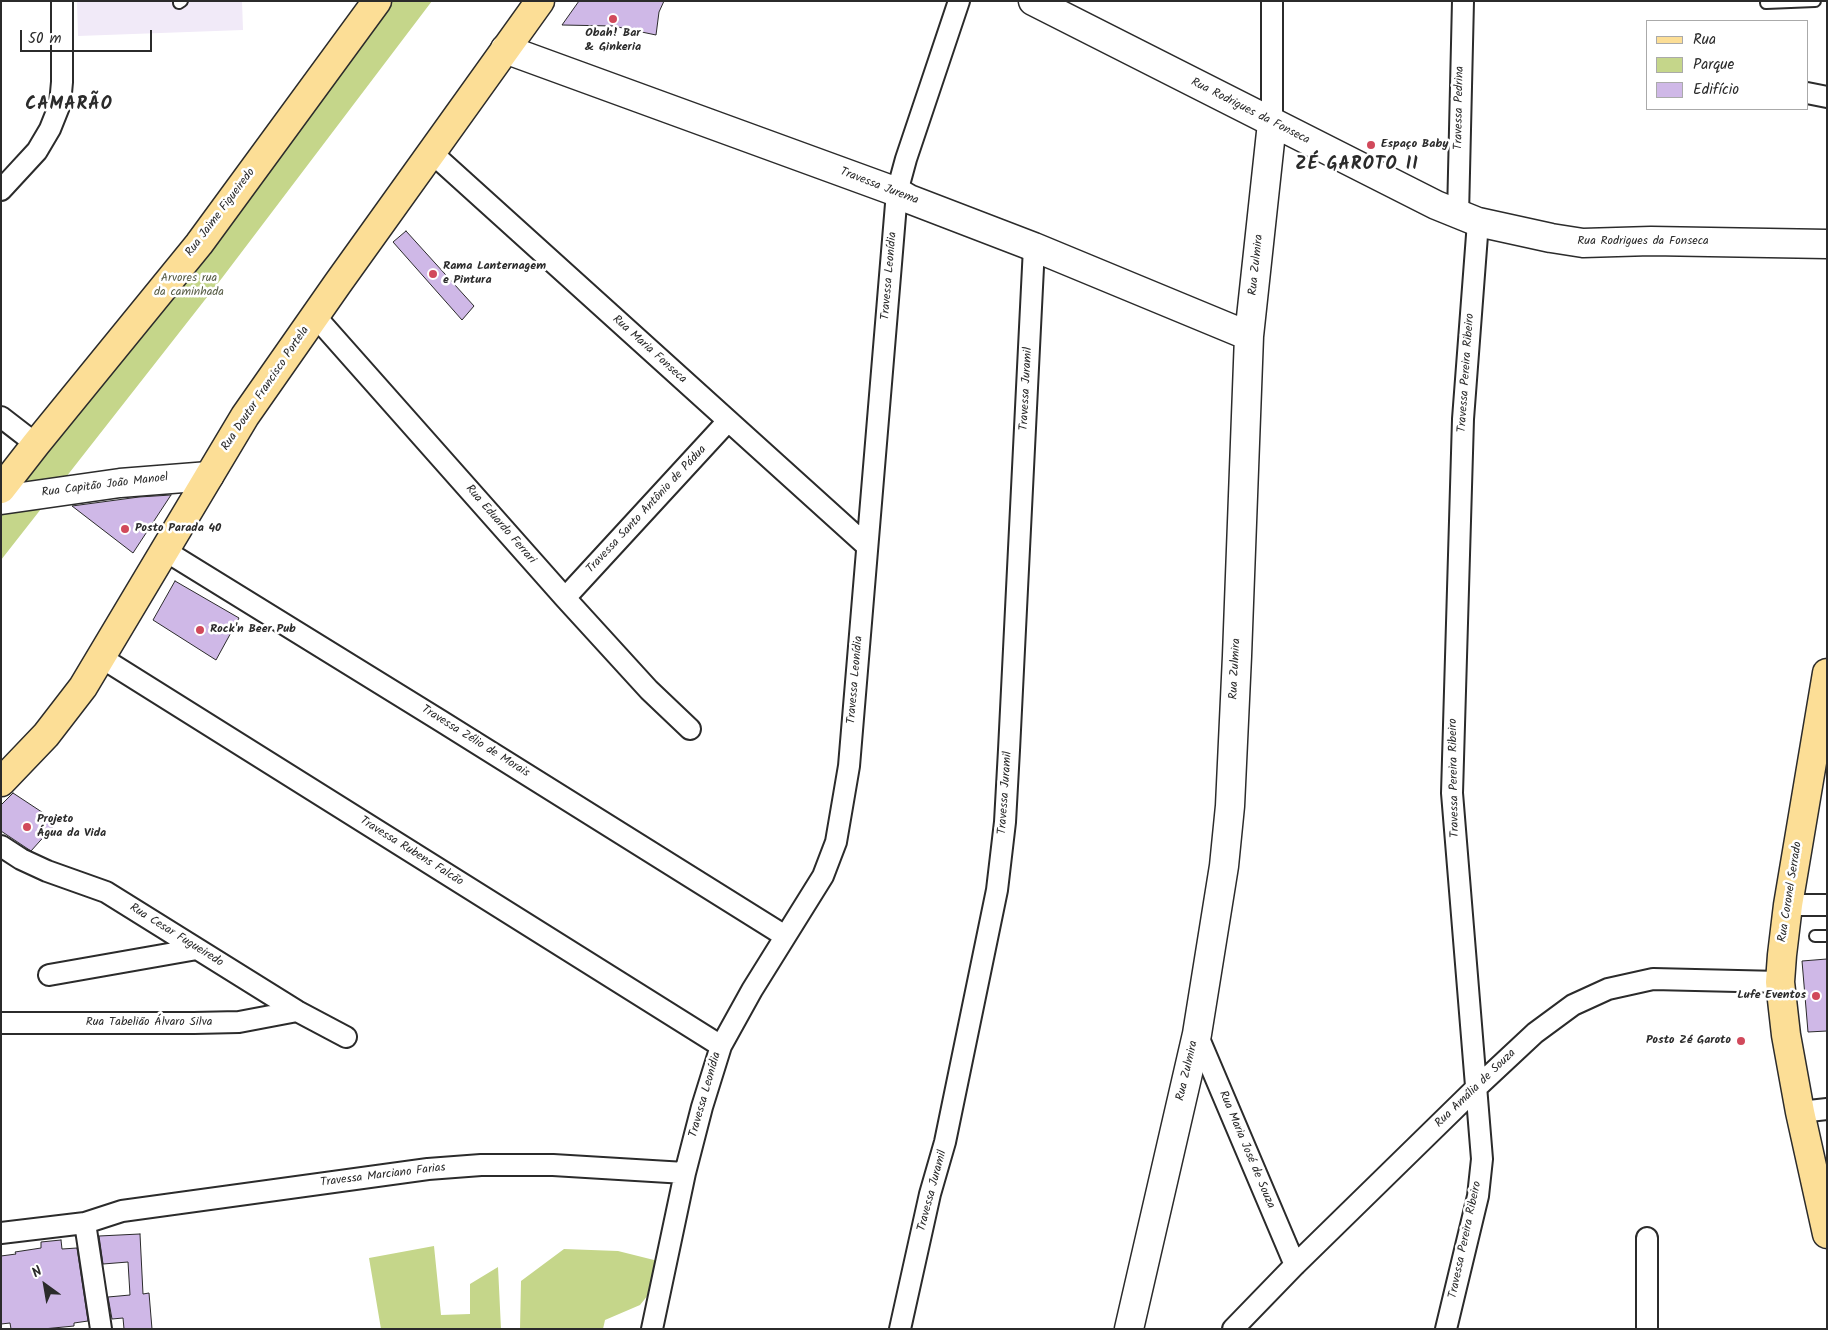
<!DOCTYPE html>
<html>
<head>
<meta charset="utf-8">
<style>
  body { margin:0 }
  #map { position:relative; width:1828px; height:1330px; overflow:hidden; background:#fff; font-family:Kalam,sans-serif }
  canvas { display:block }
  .frame { position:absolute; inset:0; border:2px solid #2b2b2b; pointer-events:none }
  .legend { position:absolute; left:1646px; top:20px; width:162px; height:90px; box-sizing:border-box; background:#fff; border:1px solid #aaa; margin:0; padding:6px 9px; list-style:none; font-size:15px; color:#2b2b2b }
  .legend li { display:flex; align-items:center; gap:10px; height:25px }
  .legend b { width:25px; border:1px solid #aaa }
  .north { position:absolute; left:20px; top:1260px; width:50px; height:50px; -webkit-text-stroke:4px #fff; paint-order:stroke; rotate:328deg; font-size:14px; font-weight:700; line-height:20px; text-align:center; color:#2b2b2b }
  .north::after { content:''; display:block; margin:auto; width:18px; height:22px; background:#2b2b2b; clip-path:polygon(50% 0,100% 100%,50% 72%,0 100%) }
  .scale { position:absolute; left:20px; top:30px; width:132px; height:22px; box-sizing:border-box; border:2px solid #2b2b2b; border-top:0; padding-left:6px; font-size:15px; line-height:18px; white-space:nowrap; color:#2b2b2b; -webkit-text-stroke:4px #fff; paint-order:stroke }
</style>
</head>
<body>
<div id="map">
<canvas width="1828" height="1330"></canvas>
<div class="frame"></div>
<ul class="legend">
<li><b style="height:6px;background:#fcde96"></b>Rua</li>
<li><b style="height:14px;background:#c5d68a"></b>Parque</li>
<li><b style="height:14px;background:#cfb8e7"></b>Edifício</li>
</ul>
<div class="north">N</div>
<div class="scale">50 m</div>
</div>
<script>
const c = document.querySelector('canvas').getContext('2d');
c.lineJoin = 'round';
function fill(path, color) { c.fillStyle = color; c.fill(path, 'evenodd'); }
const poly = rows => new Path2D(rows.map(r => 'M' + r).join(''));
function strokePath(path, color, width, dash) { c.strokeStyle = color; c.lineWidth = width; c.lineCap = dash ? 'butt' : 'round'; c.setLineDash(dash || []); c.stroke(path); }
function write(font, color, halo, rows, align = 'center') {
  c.font = font + ' Kalam,sans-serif'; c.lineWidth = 5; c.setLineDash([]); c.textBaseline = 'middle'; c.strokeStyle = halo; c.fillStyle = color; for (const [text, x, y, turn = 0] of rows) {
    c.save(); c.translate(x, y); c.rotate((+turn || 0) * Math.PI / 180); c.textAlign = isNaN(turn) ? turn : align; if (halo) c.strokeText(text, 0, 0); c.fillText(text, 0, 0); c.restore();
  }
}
fill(poly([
  [77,1,242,1,243,30,78,36]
]), '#f1eaf8');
fill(poly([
  [382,1,432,1,222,278,1,560,1,491],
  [434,1246,441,1315,470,1314,470,1284,498,1267,501,1329,381,1329,369,1258],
  [564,1249,618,1251,658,1261,657,1284,640,1305,605,1320,603,1329,520,1329,521,1281]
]), '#c5d68a');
const building = poly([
  [579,1,664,1,659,12,656,35,613,26,562,25,579,1],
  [406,231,474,306,462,320,393,242,406,231],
  [171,495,133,553,72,506,139,497,171,495],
  [175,581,239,618,216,660,153,620,175,581],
  [13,793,57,822,31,851,1,831,1,805,13,793],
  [1827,959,1827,1031,1808,1032,1802,961,1827,959],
  [140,1234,143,1294,149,1293,152,1329,124,1329,123,1318,112,1319,108,1297,130,1295,128,1262,103,1264,99,1236,140,1234],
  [61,1240,62,1249,77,1248,88,1321,74,1323,74,1326,43,1329,11,1329,10,1323,1,1324,1,1256,16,1254,15,1252,41,1248,41,1242,61,1240]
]);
fill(building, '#cfb8e7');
strokePath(building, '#2b2b2b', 1);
const lane = poly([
  [179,3,182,1],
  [1766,3,1815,1],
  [1815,936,1827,936]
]);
const street = poly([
  [1807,93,1827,97],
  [1272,123,1272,1],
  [432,153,867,546],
  [1,190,37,151,50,129,60,104,62,82,62,1],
  [1458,215,1463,1],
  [315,316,565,598,649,690,690,729],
  [1,417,36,444],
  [164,550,441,721,785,936],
  [565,598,728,421],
  [102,658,721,1046],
  [1,846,21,859,47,871,106,892,297,1011,346,1037],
  [1788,905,1827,905],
  [49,975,197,949],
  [1,1023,194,1023,239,1022,297,1011],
  [1197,1034,1295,1265],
  [1800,1112,1827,1109],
  [85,1223,101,1329],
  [1,1233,85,1223,122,1211,428,1169,481,1165,553,1165,685,1173],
  [652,1329,685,1173,702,1107,721,1046,752,990,823,876,836,842,849,766,897,192,906,159,959,1],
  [900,1329,930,1194,945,1142,997,890,1005,822,1009,750,1034,247],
  [1233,1329,1295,1265,1475,1089,1535,1033,1573,1005,1608,989,1653,979,1780,982],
  [1446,1329,1478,1196,1482,1159,1452,793,1463,419,1478,222],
  [1647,1329,1647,1238]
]);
const secondary = poly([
  [1033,1,1436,205,1478,222,1551,238,1583,243,1651,241,1827,244],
  [505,49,897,192,909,199,1034,247,1249,336],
  [1,500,120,483,209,476],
  [1129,1329,1197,1034,1224,866,1230,806,1237,656,1249,336,1272,123]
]);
const primary = poly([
  [1,489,36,444,199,244,377,1],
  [1827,673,1788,905,1782,955,1780,982,1786,1035,1800,1112,1827,1234],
  [1,782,46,735,83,687,245,416,338,283,540,1]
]);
strokePath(lane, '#2b2b2b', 14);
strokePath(street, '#2b2b2b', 24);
strokePath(secondary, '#2b2b2b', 31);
strokePath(primary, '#2b2b2b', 31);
strokePath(lane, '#fff', 10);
strokePath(street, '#fff', 20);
strokePath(secondary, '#fff', 28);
strokePath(primary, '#fcde96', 28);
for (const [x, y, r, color] of [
  [613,19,5,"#d1495b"],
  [1371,145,5,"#d1495b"],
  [433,274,5,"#d1495b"],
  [125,529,5,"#d1495b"],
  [200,630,5,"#d1495b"],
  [27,827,5,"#d1495b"],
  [1816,996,5,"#d1495b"],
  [1741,1041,5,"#d1495b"]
]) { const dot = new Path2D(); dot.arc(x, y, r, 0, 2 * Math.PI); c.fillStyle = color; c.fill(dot); strokePath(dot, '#fff', 2); }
write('bold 12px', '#2b2b2b', '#fff', [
  ["Obah! Bar",613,34,"center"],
  ["& Ginkeria",613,48,"center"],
  ["Espaço Baby",1381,145],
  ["Rama Lanternagem",443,267],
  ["e Pintura",443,281],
  ["Posto Parada 40",135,529],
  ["Rock'n Beer Pub",210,630],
  ["Projeto",37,820],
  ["Água da Vida",37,834],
  ["Lufe Eventos",1806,996,"right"],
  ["Posto Zé Garoto",1731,1041,"right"]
], 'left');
write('12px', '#2b2b2b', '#fff', [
  ["Travessa Pedrina",1460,108,-89],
  ["Rua Rodrigues da Fonseca",1250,112,27],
  ["Travessa Jurema",879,187,21],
  ["Rua Jaime Figueiredo",221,213,-53],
  ["Rua Rodrigues da Fonseca",1643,242],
  ["Rua Zulmira",1257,265,-84],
  ["Travessa Leonídia",890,276,-85],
  ["Rua Maria Fonseca",649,350,42],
  ["Travessa Pereira Ribeiro",1467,373,-86],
  ["Rua Doutor Francisco Portela",266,389,-56],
  ["Travessa Juramil",1027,389,-87],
  ["Rua Capitão João Manoel",105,486,-7],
  ["Travessa Santo Antônio de Pádua",647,510,-47],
  ["Rua Eduardo Ferrari",500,525,49],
  ["Rua Zulmira",1236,669,-87],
  ["Travessa Leonídia",856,680,-85],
  ["Travessa Zélio de Morais",475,742,32],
  ["Travessa Pereira Ribeiro",1455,778,-91],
  ["Travessa Juramil",1006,793,-86],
  ["Travessa Rubens Falcão",411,852,32],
  ["Rua Coronel Serrado",1791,892,-81],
  ["Rua Cesar Fugueiredo",176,936,32],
  ["Rua Tabelião Álvaro Silva",149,1023],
  ["Rua Zulmira",1188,1071,-77],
  ["Rua Amália de Souza",1476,1089,-44],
  ["Travessa Leonídia",706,1095,-74],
  ["Rua Maria José de Souza",1246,1150,67],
  ["Travessa Marciano Farias",383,1176,-7],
  ["Travessa Juramil",933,1191,-75],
  ["Travessa Pereira Ribeiro",1466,1240,-78]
]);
write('12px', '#595e48', '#fff', [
  ["Arvores rua",189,279],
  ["da caminhada",189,293]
]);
c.letterSpacing = '1px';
write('bold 18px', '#2b2b2b', '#fff', [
  ["CAMARÃO",69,106],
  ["ZÉ GAROTO II",1357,166]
]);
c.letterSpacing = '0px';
</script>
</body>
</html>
